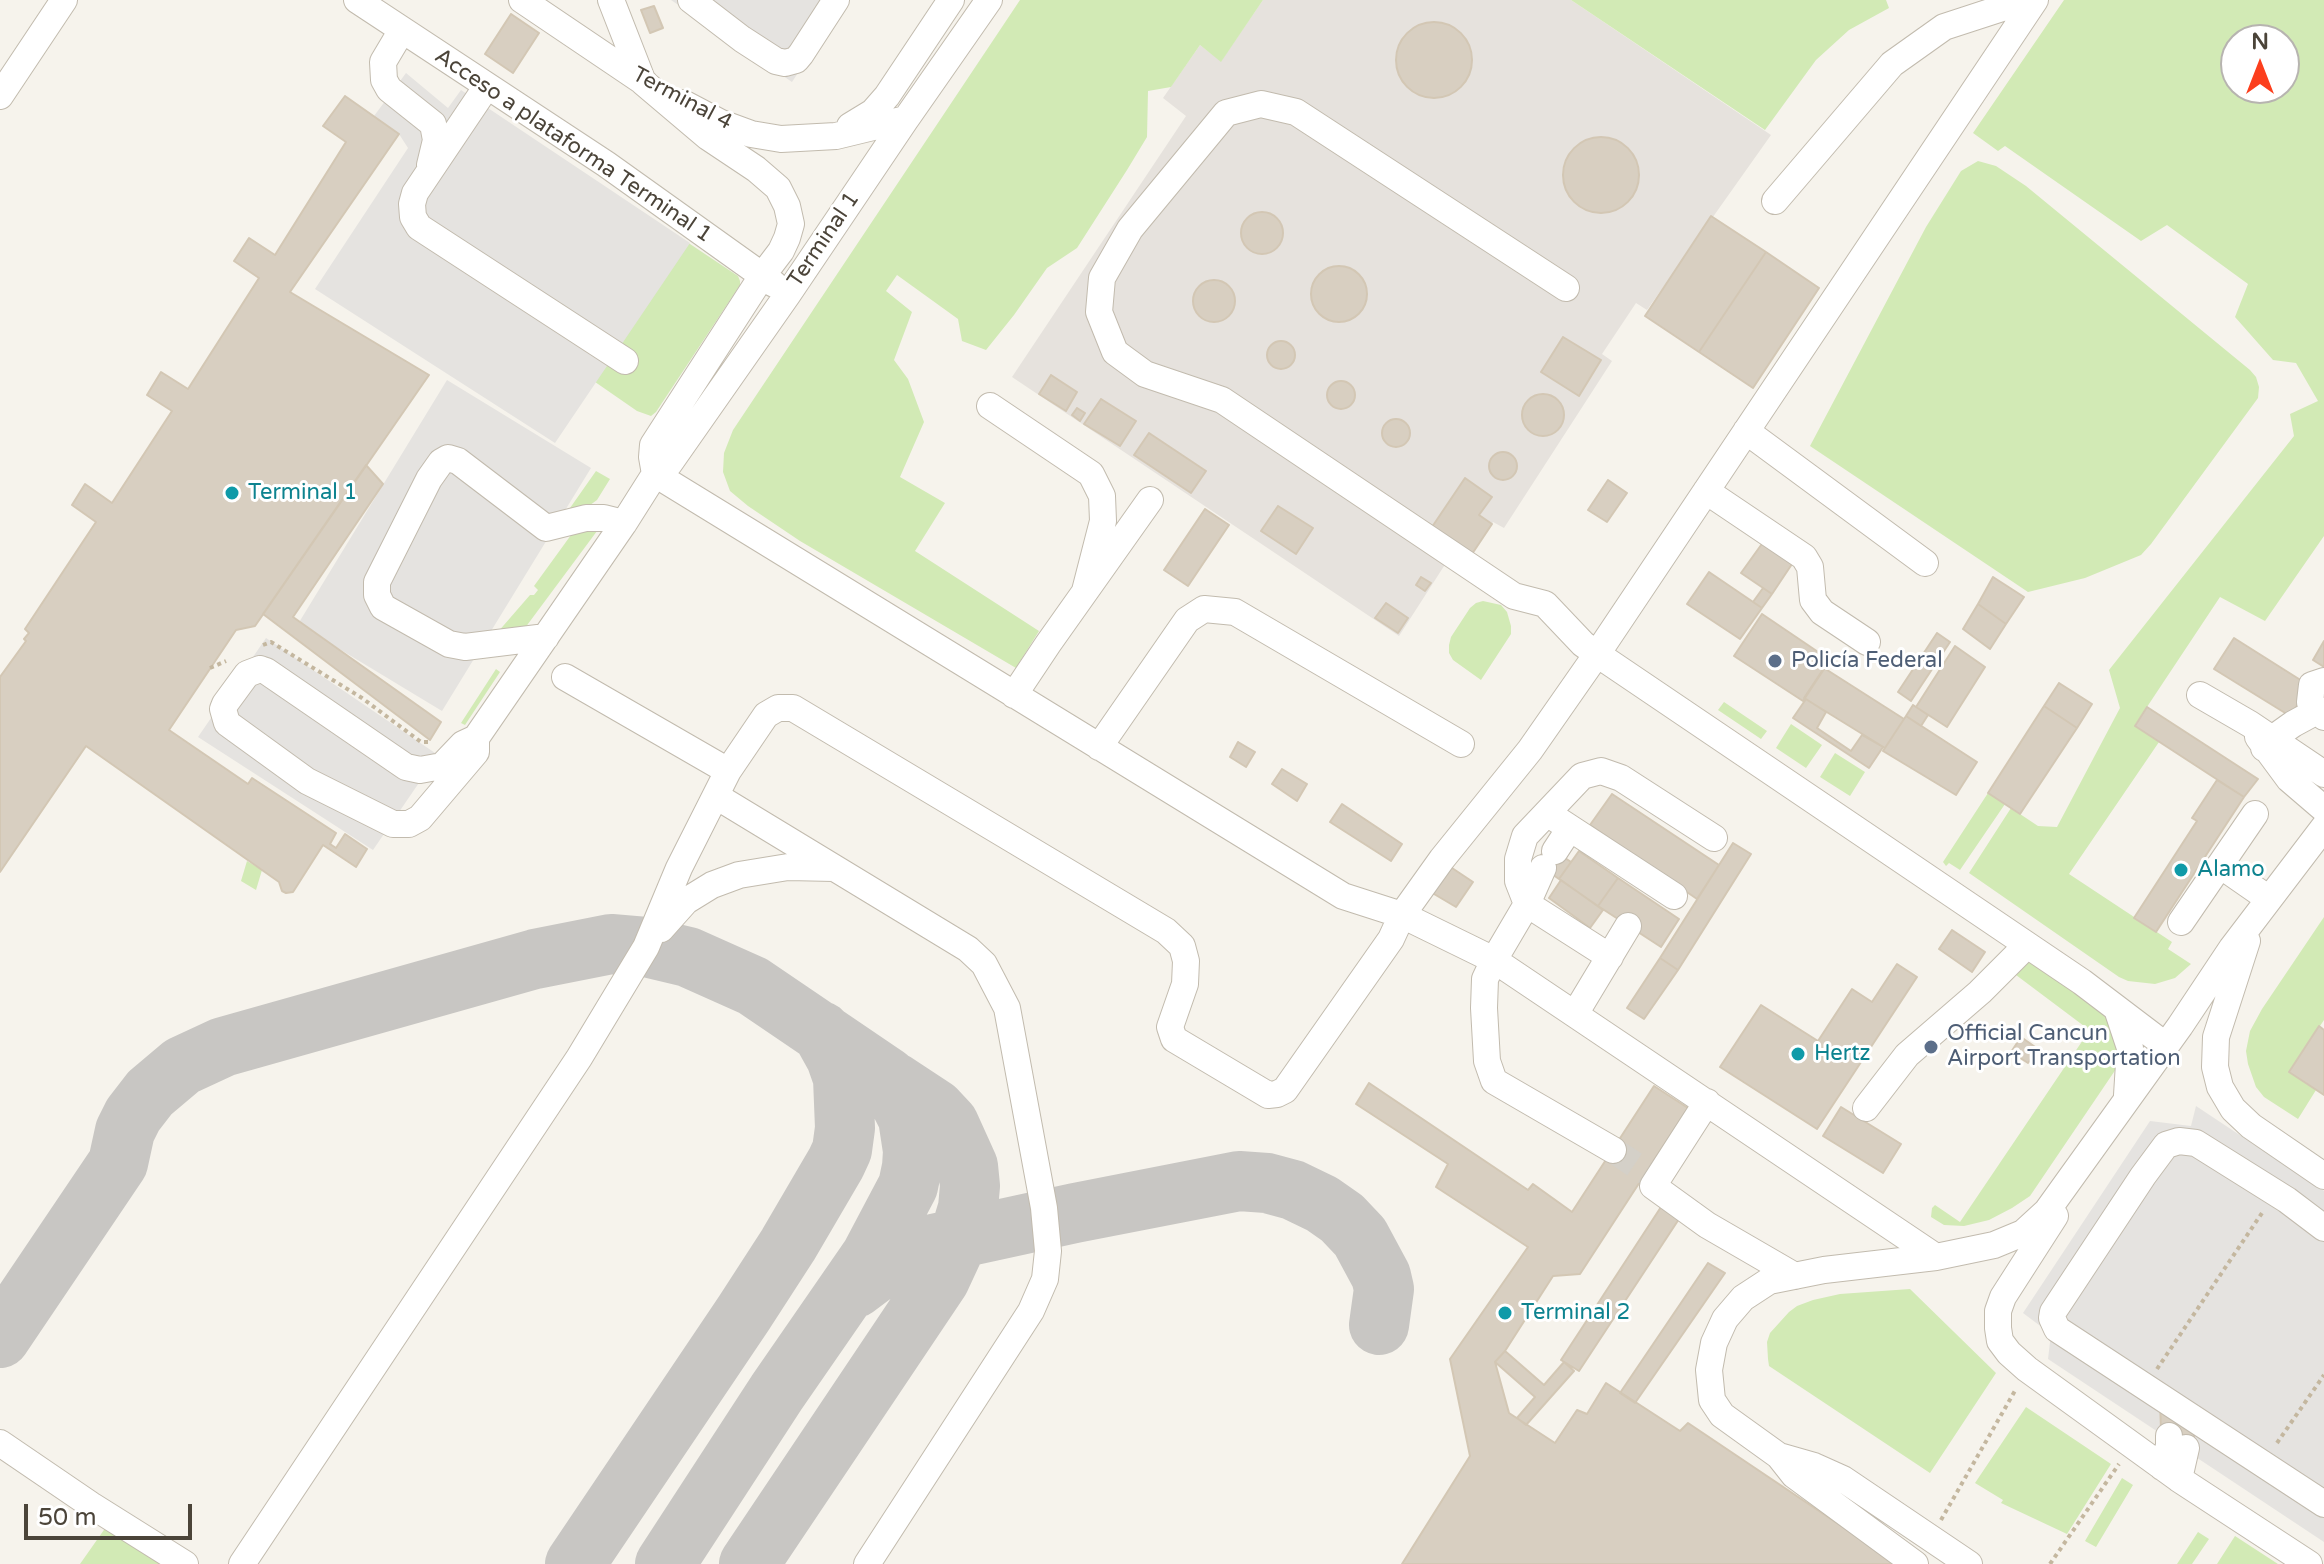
<!DOCTYPE html>
<html>
<head>
<meta charset="utf-8">
<style>
  body { margin:0 }
  #map { position:relative; width:2324px; height:1564px; overflow:hidden; background:#f6f3ec; font-family:"Varela Round",sans-serif }
  canvas { display:block }
  .north { position:absolute; left:2220px; top:24px; width:80px; height:80px; box-sizing:border-box; background:#fff; border:2px solid #b7b4b0; border-radius:50%; rotate:0deg; font-size:22px; font-weight:700; line-height:32px; text-align:center; color:#4b4439 }
  .north::after { content:''; display:block; margin:auto; width:28px; height:36px; background:#fc3f1d; clip-path:polygon(50% 0,100% 100%,50% 72%,0 100%) }
  .scale { position:absolute; left:24px; top:1504px; width:168px; height:36px; box-sizing:border-box; border:4px solid #4b4439; border-top:0; padding-left:10px; font-size:24px; line-height:28px; white-space:nowrap; color:#4b4439; -webkit-text-stroke:6px #fff; paint-order:stroke }
</style>
</head>
<body>
<div id="map">
<canvas width="2324" height="1564"></canvas>
<div class="north">N</div>
<div class="scale">50 m</div>
</div>
<script>
const c = document.querySelector('canvas').getContext('2d');
c.lineJoin = 'round';
function fill(path, color) { c.fillStyle = color; c.fill(path, 'evenodd'); }
const poly = rows => new Path2D(rows.map(r => 'M' + r).join(''));
function strokePath(path, color, width, dash) { c.strokeStyle = color; c.lineWidth = width; c.lineCap = dash ? 'butt' : 'round'; c.setLineDash(dash || []); c.stroke(path); }
function write(font, color, halo, rows, align = 'center') {
  c.font = font + ' "Varela Round",sans-serif'; c.lineWidth = 6; c.setLineDash([]); c.textBaseline = 'middle'; c.strokeStyle = halo; c.fillStyle = color; for (const [text, x, y, turn = 0] of rows) {
    c.save(); c.translate(x, y); c.rotate((+turn || 0) * Math.PI / 180); c.textAlign = isNaN(turn) ? turn : align; if (halo) c.strokeText(text, 0, 0); c.fillText(text, 0, 0); c.restore();
  }
}
fill(poly([
  [1263,0,1571,0,1771,135,1647,310,1636,303,1602,354,1612,361,1504,528,1493,522,1472,554,1446,563,1399,636,1012,377,1186,116,1163,98,1200,45,1221,61]
]), '#e6e2dd');
fill(poly([
  [1020,0,1263,0,1221,62,1200,45,1171,87,1148,91,1147,137,1127,170,1077,248,1047,268,1014,315,986,350,962,341,958,319,897,275,886,291,912,312,894,360,908,379,924,422,900,477,945,503,915,551,1039,631,1016,668,800,541,748,506,730,491,723,472,724,453,733,430],
  [1571,0,1886,0,1889,8,1849,30,1816,60,1765,130],
  [2064,0,2324,0,2324,536,2265,621,2220,597,2135,725,2159,742,2069,874,2172,942,2168,949,2191,964,2175,978,2155,984,2128,981,2119,977,1969,873,2011,808,2038,826,2057,827,2120,708,2109,670,2294,436,2290,414,2318,401,2296,363,2273,360,2235,317,2248,284,2167,225,2141,241,2005,146,1998,151,1973,133],
  [2236,40,2284,40,2284,88,2236,88],
  [1978,161,1996,166,2026,186,2250,370,2256,377,2259,387,2258,398,2151,544,2141,555,2085,578,2028,592,1810,446,1926,227,1961,171],
  [618,196,738,276,740,281,740,285,656,412,651,416,637,411,533,339],
  [596,471,610,479,597,500,586,508,574,510,570,508],
  [597,522,600,527,525,628,497,633,530,595,534,595,538,590,534,586,571,535],
  [1483,601,1501,605,1507,612,1511,626,1511,634,1481,680,1453,660,1449,653,1449,645,1451,637,1470,608,1476,603],
  [496,669,500,672,465,725,461,723],
  [1724,702,1767,731,1761,739,1718,710],
  [1791,724,1822,745,1806,768,1776,748],
  [1835,753,1865,772,1850,796,1820,777],
  [1988,793,2005,804,1960,870,1949,863,1946,866,1943,862],
  [247,861,262,870,256,890,241,881],
  [2324,917,2324,1020,2289,1072,2316,1090,2298,1119,2264,1097,2256,1087,2248,1064,2246,1051,2250,1031,2262,1009],
  [2011,945,2105,1014,2114,1037,2117,1053,2116,1069,2030,1196,2012,1208,1989,1220,1964,1226,1944,1225,1931,1217,1932,1208,1935,1205,1960,1222,2087,1034,2084,1026,2000,963],
  [1910,1289,1996,1373,1930,1473,1769,1366,1768,1359,1767,1342,1770,1333,1789,1312,1797,1306,1813,1300,1840,1294],
  [2026,1407,2111,1464,2067,1534,2001,1503,2003,1500,1975,1483],
  [2122,1478,2133,1485,2096,1547,2085,1541],
  [106,1527,163,1564,80,1564],
  [2198,1532,2209,1539,2192,1564,2177,1564],
  [2235,1536,2278,1564,2217,1564]
]), '#d2eab5');
fill(poly([
  [671,0,846,0,792,82],
  [406,73,448,108,461,90,690,243,555,443,315,289,408,148,399,134,374,116],
  [447,380,591,468,442,711,298,624],
  [266,638,438,755,373,850,198,737],
  [2196,1106,2324,1191,2324,1542,2048,1359,2051,1334,2023,1313,2150,1121,2191,1126]
]), '#e5e3e0');
strokePath(poly([
  [855,1288,895,1258,919,1247,1075,1213,1239,1181,1267,1183,1293,1190,1322,1204,1342,1218,1360,1237,1381,1276,1384,1289,1379,1325],
  [0,1338,118,1163,125,1131,133,1115,150,1093,182,1066,223,1047,535,959,611,944,646,947,688,957,753,986,887,1077,908,1118,913,1151,912,1167,908,1186,871,1256,777,1392,665,1564],
  [575,1564,744,1313,788,1245,836,1163,842,1150,845,1128,843,1078,836,1058,821,1031],
  [749,1564,940,1279,959,1238,968,1208,970,1186,968,1166,949,1124,935,1109,894,1082]
]), '#c8c6c3', 60);
const building = poly([
  [654,6,663,28,650,33,641,10,654,6],
  [511,14,539,33,513,73,485,54,511,14],
  '1396 60a38 38 0 1 1 76 0a38 38 0 1 1-76 0Z',
  [345,96,399,134,290,292,429,375,255,626,236,630,169,730,248,784,252,778,336,833,330,844,336,848,345,834,367,849,356,867,323,845,293,892,286,893,282,891,279,882,86,746,0,872,0,677,26,641,24,639,29,633,25,629,96,522,72,505,85,484,112,503,172,411,147,395,161,372,188,389,259,278,234,261,249,238,275,255,346,142,323,126,345,96],
  '1563 175a38 38 0 1 1 76 0a38 38 0 1 1-76 0Z',
  '1241 233a21 21 0 1 1 42 0a21 21 0 1 1-42 0Z',
  [1711,216,1766,252,1699,352,1645,316,1711,216],
  [1766,252,1819,288,1753,388,1699,352,1766,252],
  '1311 294a28 28 0 1 1 56 0a28 28 0 1 1-56 0Z',
  '1193 301a21 21 0 1 1 42 0a21 21 0 1 1-42 0Z',
  [1563,337,1601,360,1579,396,1541,372,1563,337],
  '1267 355a14 14 0 1 1 28 0a14 14 0 1 1-28 0Z',
  [1051,375,1077,392,1066,411,1039,394,1051,375],
  '1327 395a14 14 0 1 1 28 0a14 14 0 1 1-28 0Z',
  '1522 415a21 21 0 1 1 42 0a21 21 0 1 1-42 0Z',
  [1101,399,1136,421,1120,446,1084,424,1101,399],
  [1077,408,1085,413,1080,421,1072,415,1077,408],
  '1382 433a14 14 0 1 1 28 0a14 14 0 1 1-28 0Z',
  [1149,433,1206,471,1191,493,1134,455,1149,433],
  '1489 466a14 14 0 1 1 28 0a14 14 0 1 1-28 0Z',
  [366,465,383,484,293,617,441,722,430,740,263,614,366,465],
  [1465,478,1492,497,1479,515,1492,524,1472,554,1432,527,1465,478],
  [1608,480,1627,493,1607,522,1588,510,1608,480],
  [1278,506,1313,528,1296,554,1261,531,1278,506],
  [1205,509,1229,525,1188,586,1164,570,1205,509],
  [1764,541,1794,561,1772,594,1741,573,1764,541],
  [1709,572,1762,608,1740,639,1687,604,1709,572],
  [1421,577,1431,583,1425,591,1416,585,1421,577],
  [1993,577,2024,597,2006,624,1978,604,1993,577],
  [1763,588,1772,594,1762,608,1753,602,1763,588],
  [1386,603,1408,618,1398,633,1375,618,1386,603],
  [1978,604,2006,624,1990,649,1963,629,1978,604],
  [1762,614,1830,660,1803,701,1734,656,1762,614],
  [1937,633,1950,642,1911,701,1898,692,1937,633],
  [2234,638,2310,686,2290,716,2214,669,2234,638],
  [2324,641,2324,667,2313,660,2324,641],
  [1955,646,1985,667,1947,727,1916,707,1955,646],
  [1824,668,1904,719,1885,748,1804,698,1824,668],
  [2059,683,2092,704,2077,728,2044,706,2059,683],
  [1806,699,1826,712,1817,728,1851,751,1862,735,1883,747,1869,768,1793,718,1806,699],
  [1913,705,1928,715,1921,726,1906,716,1913,705],
  [2044,706,2077,728,2020,814,1988,793,2044,706],
  [2147,707,2258,779,2244,797,2135,726,2147,707],
  [1906,716,1977,762,1956,795,1883,751,1906,716],
  [1238,742,1255,752,1246,767,1230,757,1238,742],
  [1282,769,1307,784,1297,801,1272,784,1282,769],
  [2217,780,2244,797,2156,932,2134,918,2197,821,2192,818,2217,780],
  [1612,794,1719,865,1697,899,1590,825,1612,794],
  [1342,804,1402,844,1391,861,1330,822,1342,804],
  [1733,843,1751,854,1678,970,1660,958,1733,843],
  [1547,846,1571,862,1559,879,1536,863,1547,846],
  [1579,851,1618,878,1598,906,1559,879,1579,851],
  [1446,864,1473,882,1456,907,1429,891,1446,864],
  [1618,878,1679,919,1661,947,1598,906,1618,878],
  [1561,880,1603,910,1590,928,1549,898,1561,880],
  [1952,930,1985,952,1972,972,1939,949,1952,930],
  [1660,958,1678,970,1644,1019,1627,1008,1660,958],
  [1897,964,1917,977,1817,1129,1720,1067,1761,1005,1818,1041,1852,989,1872,1002,1897,964],
  [2319,1026,2324,1030,2324,1095,2289,1072,2319,1026],
  [2021,1037,2038,1049,2028,1063,2011,1052,2021,1037],
  [1369,1083,1528,1190,1533,1184,1572,1212,1654,1086,1688,1108,1580,1274,1553,1276,1505,1351,1495,1362,1509,1413,1555,1443,1577,1410,1587,1414,1606,1383,1680,1431,1688,1423,1898,1564,1402,1564,1470,1456,1450,1359,1528,1247,1436,1187,1448,1164,1356,1104,1369,1083],
  [1841,1107,1901,1144,1883,1173,1823,1136,1841,1107],
  [1661,1207,1679,1219,1579,1371,1561,1360,1661,1207],
  [1708,1263,1725,1273,1635,1403,1620,1393,1708,1263],
  [1505,1351,1544,1385,1564,1362,1574,1371,1526,1425,1517,1418,1535,1397,1495,1362,1505,1351],
  [2160,1402,2194,1426,2194,1453,2161,1429,2160,1402]
]);
fill(building, '#d8cfc1');
strokePath(building, '#d3c7b4', 2);
strokePath(poly([
  [1613,1150,1647,1173]
]), '#d4d0c8', 26, [26, 13]);
const minor = poly([
  [357,0,606,164,774,284],
  [522,0,645,83],
  [611,0,643,82,708,137,756,169,778,188,787,206,791,224,787,238,781,251,762,276,653,445,652,457,655,474,669,464,788,294,906,119],
  [691,0,742,39,776,61,785,63,796,60,801,54,836,0],
  [402,30,383,62,384,80,389,89,433,124,436,140,430,165],
  [487,86,415,193,412,204,413,217,419,227,625,361],
  [0,96,64,0],
  [683,103,721,123,751,134,781,139,836,136,906,119,989,0],
  [850,126,873,112,887,96,951,0],
  [1775,201,1892,64,1944,27,2027,0],
  [1566,288,1296,112,1261,104,1226,113,1130,229,1102,278,1099,312,1115,352,1145,374,1222,400,1514,596,1545,604,1583,644,1597,654,2082,982,2165,1045],
  [990,406,1091,474,1102,496,1103,521,1085,591],
  [1746,431,1925,563],
  [1706,491,1804,557,1810,567,1813,600,1822,612,1867,642],
  [546,637,465,647,449,644,383,607,377,595,377,582,429,479,441,462,448,458,458,461,546,528,586,518,604,518,624,523],
  [260,669,266,671,406,767,420,770,442,766,463,744,476,738,476,752,420,818,409,824,393,824,307,781,227,723,223,709,225,704,247,674,260,669],
  [565,677,728,771],
  [2324,681,2312,685,2310,702,2324,717],
  [1014,695,1048,644,1150,500],
  [2200,695,2250,724,2324,774],
  [2258,737,2289,779,2324,809],
  [476,738,624,523,655,474,1343,896,1402,915,1494,960,1936,1257],
  [1099,747,1187,620,1204,609,1235,612,1461,744],
  [2264,748,2272,739,2293,724,2317,711],
  [716,796,968,949,984,964,1007,1008,1044,1208,1048,1251,1045,1279,1031,1311,867,1564],
  [1547,813,1674,896],
  [1555,851,1570,828],
  [2220,865,2269,899],
  [1543,868,1527,904,1494,960,1485,979,1484,1008,1487,1061,1494,1081,1613,1150],
  [2181,922,2255,814],
  [661,929,686,901,712,885,739,875,788,867,834,868],
  [2247,941,2216,1037,2215,1067,2220,1087,2233,1109,2251,1126,2324,1176],
  [1610,957,1527,904,1518,881,1518,859,1525,836,1582,776,1601,771,1621,778,1714,838],
  [2117,1009,2130,1048,2127,1095],
  [1575,1014,1628,926],
  [1707,1102,1653,1186,1707,1225,1795,1276],
  [1866,1108,1907,1055,1980,992,2027,945],
  [2055,1216,2003,1297,1998,1311,1998,1328,2000,1341,2009,1353,2027,1369,2179,1479,2309,1564],
  [2324,1228,2287,1200,2196,1143,2179,1141,2166,1145,2143,1176,2053,1312,2052,1318,2057,1329,2324,1504],
  [0,1443,91,1505,185,1564],
  [1779,1456,1814,1466,1843,1479,1969,1564],
  [2162,1467,2169,1446,2169,1436],
  [2179,1479,2186,1448],
  [242,1564,579,1058,646,947,679,868,728,771,766,715,778,708,793,708,1166,931,1182,946,1186,961,1185,984,1170,1027,1174,1039,1268,1095,1277,1094,1285,1090,1391,939,1402,915,1442,859,1530,750,1597,654,2035,0],
  [1915,1564,1794,1475,1779,1456,1722,1415,1712,1400,1709,1370,1714,1343,1725,1319,1743,1298,1769,1281,1824,1270,1936,1257,1994,1245,2023,1233,2047,1211,2180,1026,2232,948,2324,827]
]);
strokePath(minor, '#c2bbae', 28);
strokePath(poly([
  [263,645,271,642,362,698,421,742,428,742],
  [210,668,226,661],
  [2157,1369,2264,1210],
  [2277,1443,2324,1375],
  [1941,1520,2016,1389],
  [2050,1564,2119,1464]
]), '#c4b79f', 4, [4, 4]);
strokePath(minor, '#fff', 26);
for (const [x, y, r, color] of [
  [232,493,8,"#0f9aa8"],
  [1775,661,8,"#5c6f8a"],
  [2181,870,8,"#0f9aa8"],
  [1931,1047,8,"#5c6f8a"],
  [1798,1054,8,"#0f9aa8"],
  [1505,1313,8,"#0f9aa8"]
]) { const dot = new Path2D(); dot.arc(x, y, r, 0, 2 * Math.PI); c.fillStyle = color; c.fill(dot); strokePath(dot, '#fff', 3); }
write('22px', '#4b4439', '#fff', [
  ["Terminal 4",682,99,28],
  ["Acceso a plataforma Terminal 1",573,146,34],
  ["Terminal 1",824,240,-56]
]);
write('22px', '#0d838f', '#fff', [
  ["Terminal 1",248,493],
  ["Alamo",2197,870],
  ["Hertz",1814,1054],
  ["Terminal 2",1521,1313]
], 'left');
write('22px', '#4e5e75', '#fff', [
  ["Policía Federal",1791,661],
  ["Official Cancun",1947,1034],
  ["Airport Transportation",1947,1059]
], 'left');
</script>
</body>
</html>
